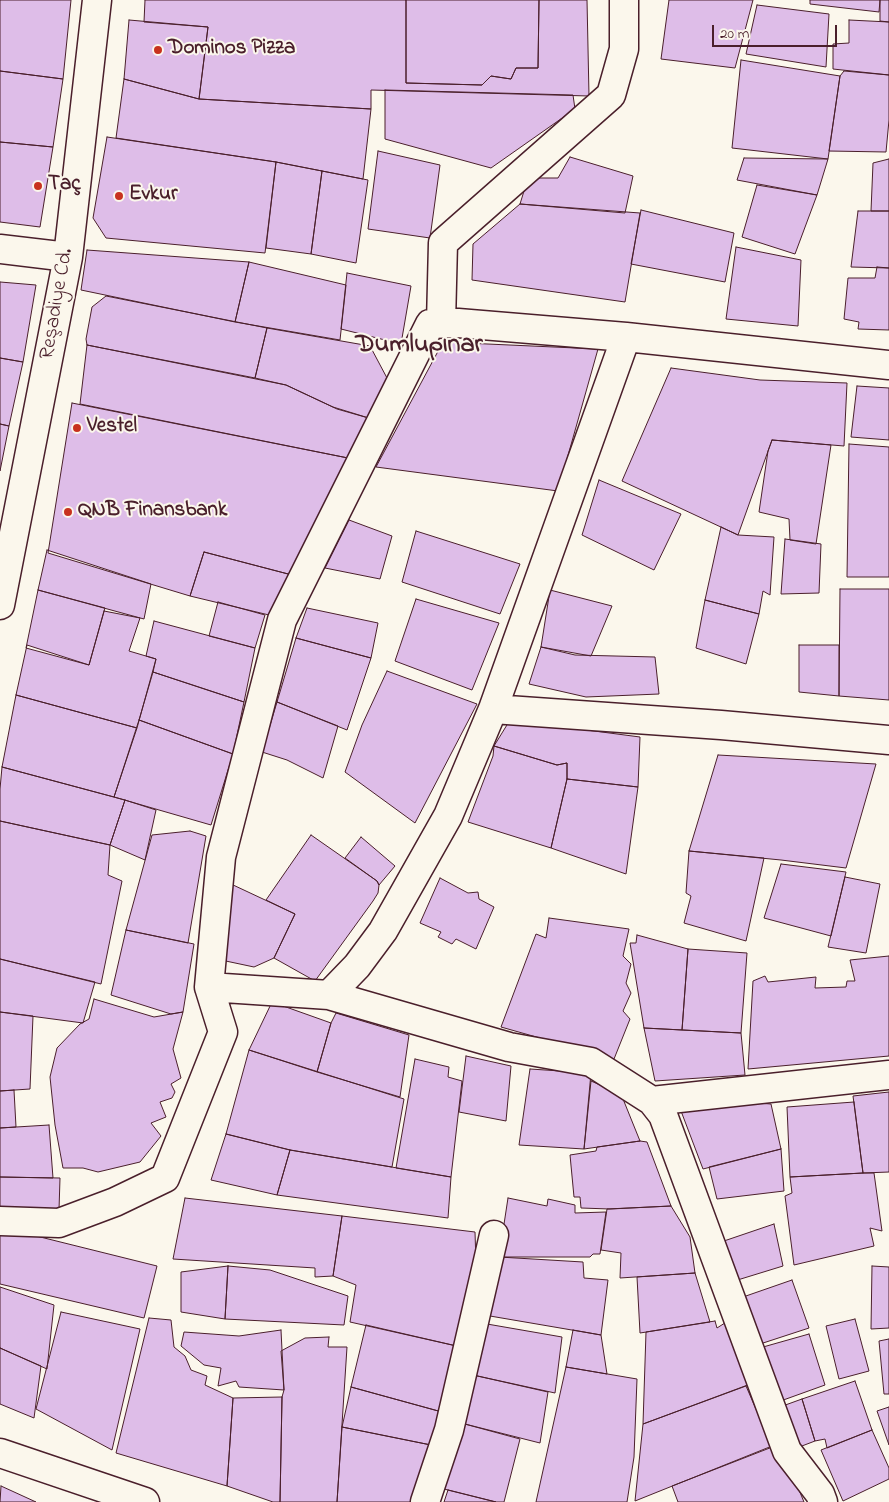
<!DOCTYPE html>
<html>
<head>
<meta charset="utf-8">
<style>
  body { margin:0 }
  #map { position:relative; width:889px; height:1502px; overflow:hidden; background:#fbf7ec; font-family:"Indie Flower",sans-serif }
  canvas { display:block }
  .scale { position:absolute; left:712px; top:25px; width:125px; height:22px; box-sizing:border-box; border:2px solid #4a1f2b; border-top:0; padding-left:6px; font-size:15px; line-height:18px; white-space:nowrap; color:#4a1f2b; -webkit-text-stroke:4px #fbf7ec; paint-order:stroke }
</style>
</head>
<body>
<div id="map">
<canvas width="889" height="1502"></canvas>
<div class="scale">20 m</div>
</div>
<script>
const c = document.querySelector('canvas').getContext('2d');
c.lineJoin = 'round';
function fill(path, color) { c.fillStyle = color; c.fill(path, 'evenodd'); }
const poly = rows => new Path2D(rows.map(r => 'M' + r).join(''));
function strokePath(path, color, width, dash) { c.strokeStyle = color; c.lineWidth = width; c.lineCap = dash ? 'butt' : 'round'; c.setLineDash(dash || []); c.stroke(path); }
function write(font, color, halo, rows, align = 'center') {
  c.font = font + ' "Indie Flower",sans-serif'; c.lineWidth = 4; c.setLineDash([]); c.textBaseline = 'middle'; c.strokeStyle = halo; c.fillStyle = color; for (const [text, x, y, turn = 0] of rows) {
    c.save(); c.translate(x, y); c.rotate((+turn || 0) * Math.PI / 180); c.textAlign = isNaN(turn) ? turn : align; if (halo) c.strokeText(text, 0, 0); c.fillText(text, 0, 0); c.restore();
  }
}
const building = poly([
  [0,0,71,0,63,79,0,71,0,0],
  [145,0,406,0,406,83,482,85,491,76,511,79,516,68,538,68,539,0,587,0,589,96,371,90,371,109,199,99,208,27,144,22,145,0],
  [406,0,539,0,538,68,516,68,511,79,491,76,482,85,406,83,406,0],
  [669,0,753,0,735,68,661,59,669,0],
  [810,0,880,0,879,12,810,4,810,0],
  [880,0,889,0,889,22,880,21,880,0],
  [757,5,829,14,826,67,746,54,757,5],
  [129,20,208,27,199,99,124,79,129,20],
  [849,20,889,22,889,75,833,69,833,44,849,43,849,20],
  [741,60,840,76,828,159,732,148,741,60],
  [0,71,63,79,53,147,0,142,0,71],
  [844,71,889,75,889,120,886,152,829,151,840,76,844,71],
  [124,79,199,99,371,109,363,179,276,162,116,138,124,79],
  [385,90,573,95,575,109,491,168,385,139,385,90],
  [107,137,276,162,265,253,106,238,93,218,107,137],
  [0,142,53,147,40,227,0,222,0,142],
  [378,151,440,165,430,238,368,229,378,151],
  [570,157,633,176,625,213,520,204,528,178,558,178,570,157],
  [744,158,828,159,817,195,737,180,744,158],
  [889,159,889,211,871,211,873,163,889,159],
  [276,162,322,171,311,254,266,248,276,162],
  [322,171,368,180,356,263,311,254,322,171],
  [757,185,817,195,795,254,742,237,757,185],
  [520,204,640,213,625,302,472,280,473,244,520,204],
  [641,210,734,233,725,282,631,264,641,210],
  [858,211,889,211,889,268,851,267,858,211],
  [736,247,801,260,798,326,726,319,736,247],
  [87,250,249,262,235,322,81,290,87,250],
  [249,262,346,285,340,340,235,322,249,262],
  [877,267,889,268,889,330,858,329,859,322,844,319,848,278,875,278,877,267],
  [347,273,411,286,401,344,341,329,347,273],
  [0,282,36,285,23,362,0,358,0,282],
  [106,296,267,328,255,378,87,345,86,339,92,307,106,296],
  [267,328,370,346,387,378,372,419,333,407,286,385,255,378,267,328],
  [443,342,598,349,558,491,376,467,443,342],
  [87,345,286,385,337,409,372,419,353,459,80,404,87,345],
  [0,358,23,362,9,426,0,424,0,358],
  [671,368,760,380,847,383,844,446,772,440,738,535,622,481,671,368],
  [857,386,889,388,889,440,851,437,857,386],
  [72,403,353,459,292,575,204,552,190,596,48,553,72,403],
  [0,424,9,426,0,471,0,424],
  [772,440,831,445,816,544,790,540,789,519,759,512,768,451,772,440],
  [849,444,889,447,889,577,847,577,849,444],
  [599,480,681,514,654,570,582,535,599,480],
  [349,520,392,536,380,579,325,568,349,520],
  [721,527,738,535,774,537,770,595,763,591,759,614,705,600,721,527],
  [416,531,520,564,500,614,402,582,416,531],
  [785,539,821,544,819,593,781,594,785,539],
  [47,550,151,584,144,619,38,590,47,550],
  [204,552,292,575,269,615,190,596,204,552],
  [840,589,889,589,889,700,839,696,840,589],
  [38,590,105,608,89,665,26,648,38,590],
  [550,590,612,606,591,656,541,647,550,590],
  [416,599,499,623,472,690,395,661,416,599],
  [705,600,759,614,746,664,696,648,705,600],
  [218,602,265,615,255,648,209,636,218,602],
  [307,608,378,623,371,658,296,638,307,608],
  [104,611,140,618,129,651,156,659,137,728,16,695,27,645,89,665,104,611],
  [154,621,255,648,244,702,153,672,156,659,146,656,154,621],
  [296,638,371,658,347,730,277,702,296,638],
  [799,645,839,645,839,696,799,692,799,645],
  [541,647,575,655,655,657,659,694,586,697,529,684,541,647],
  [387,671,477,704,415,823,345,772,362,725,387,671],
  [153,672,244,702,233,754,139,720,153,672],
  [16,695,137,728,114,797,2,767,16,695],
  [277,702,338,726,323,778,287,760,262,752,277,702],
  [139,720,233,754,211,825,114,797,139,720],
  [510,720,640,737,638,787,567,779,567,763,557,765,494,746,510,720],
  [494,746,557,765,567,763,567,779,551,848,468,822,493,756,494,746],
  [718,755,876,764,846,868,781,860,689,851,718,755],
  [2,767,125,800,110,845,0,821,0,789,2,767],
  [567,779,638,787,626,874,551,848,567,779],
  [125,800,156,810,145,860,110,845,125,800],
  [0,821,110,845,108,875,122,881,101,984,0,959,0,821],
  [190,831,206,836,188,943,126,930,152,835,190,831],
  [311,835,377,881,379,885,378,893,373,901,315,981,274,958,295,914,266,900,311,835],
  [361,837,395,866,379,885,377,881,345,858,361,837],
  [689,851,764,858,746,941,684,923,691,896,686,893,689,851],
  [781,864,846,872,831,936,764,918,781,864],
  [845,877,880,884,866,953,828,947,845,877],
  [440,878,468,893,478,892,479,899,494,907,476,949,456,939,452,944,438,937,441,932,420,923,440,878],
  [231,884,295,914,274,958,254,967,221,960,231,884],
  [549,918,629,929,623,956,631,964,626,983,631,993,623,1011,630,1019,614,1059,501,1027,536,934,546,938,549,918],
  [126,930,194,944,183,1012,171,1014,111,995,126,930],
  [637,935,688,949,682,1030,644,1028,630,943,636,943,637,935],
  [688,949,747,953,741,1033,682,1030,688,949],
  [889,956,889,1056,748,1069,753,981,765,976,768,982,816,977,815,988,846,987,847,981,855,981,850,960,889,956],
  [0,959,95,982,83,1023,0,1012,0,959],
  [94,999,154,1017,183,1012,173,1049,181,1078,171,1084,175,1092,172,1098,160,1102,166,1117,151,1123,161,1136,140,1162,98,1172,83,1168,63,1168,55,1125,50,1077,57,1048,80,1024,89,1019,94,999],
  [272,1002,331,1023,317,1072,249,1050,272,1002],
  [0,1012,33,1016,30,1089,0,1091,0,1012],
  [336,1013,409,1035,400,1097,317,1072,331,1023,336,1013],
  [644,1028,741,1033,745,1075,655,1081,644,1028],
  [249,1050,404,1099,392,1167,290,1150,226,1134,249,1050],
  [466,1056,511,1066,506,1121,459,1112,466,1056],
  [415,1059,449,1067,448,1077,462,1081,451,1177,396,1168,415,1059],
  [530,1069,591,1073,584,1149,519,1145,530,1069],
  [591,1081,621,1094,640,1141,584,1149,591,1081],
  [14,1090,16,1127,0,1128,0,1091,14,1090],
  [889,1092,889,1172,863,1173,853,1096,889,1092],
  [730,1101,771,1104,781,1149,703,1169,681,1111,730,1101],
  [854,1102,863,1173,790,1177,787,1107,854,1102],
  [49,1125,53,1178,0,1177,0,1128,49,1125],
  [226,1134,290,1150,277,1195,211,1180,226,1134],
  [640,1141,647,1142,671,1206,610,1209,581,1208,580,1197,574,1197,570,1155,596,1151,597,1147,640,1141],
  [781,1149,784,1191,717,1199,709,1167,781,1149],
  [290,1150,451,1177,448,1218,277,1195,290,1150],
  [863,1173,874,1173,882,1231,870,1228,874,1246,794,1265,785,1196,792,1193,790,1177,863,1173],
  [0,1177,60,1178,59,1210,0,1210,0,1177],
  [185,1198,342,1216,333,1276,315,1277,315,1268,173,1259,185,1198],
  [508,1198,547,1206,548,1199,575,1205,575,1213,606,1212,600,1254,593,1254,590,1257,499,1257,508,1198],
  [671,1206,690,1237,695,1273,620,1278,621,1253,601,1250,607,1209,671,1206],
  [342,1216,475,1232,477,1294,461,1347,350,1322,356,1285,333,1276,342,1216],
  [774,1224,783,1266,731,1282,718,1243,774,1224],
  [0,1227,157,1266,144,1318,0,1284,0,1227],
  [499,1257,583,1262,584,1278,608,1280,601,1335,490,1316,499,1257],
  [228,1266,225,1319,181,1312,181,1272,228,1266],
  [228,1266,270,1270,348,1296,344,1325,225,1319,228,1266],
  [872,1266,889,1267,889,1328,871,1329,872,1266],
  [695,1273,710,1322,640,1333,637,1277,695,1273],
  [792,1280,809,1328,757,1345,743,1297,792,1280],
  [0,1287,54,1305,47,1369,0,1348,0,1287],
  [61,1312,140,1329,112,1450,36,1409,61,1312],
  [149,1318,171,1320,174,1347,185,1356,191,1370,207,1376,205,1385,233,1398,227,1486,116,1453,149,1318],
  [855,1319,869,1371,839,1379,826,1326,855,1319],
  [715,1321,717,1328,728,1321,753,1383,643,1424,646,1332,715,1321],
  [487,1324,562,1337,555,1393,473,1375,487,1324],
  [366,1325,461,1347,442,1412,351,1387,366,1325],
  [281,1330,284,1390,239,1387,236,1381,218,1386,221,1368,204,1365,181,1346,184,1332,239,1336,281,1330],
  [573,1330,601,1335,607,1374,566,1367,573,1330],
  [809,1334,825,1385,775,1403,756,1349,809,1334],
  [329,1337,328,1347,347,1347,337,1502,280,1502,282,1397,284,1390,281,1351,305,1338,329,1337],
  [889,1339,889,1394,884,1394,879,1341,889,1339],
  [0,1348,41,1366,34,1418,0,1404,0,1348],
  [566,1367,637,1379,634,1457,627,1502,536,1502,566,1367],
  [473,1375,548,1392,540,1443,461,1423,473,1375],
  [855,1381,872,1430,827,1448,825,1439,815,1441,802,1399,855,1381],
  [746,1386,772,1446,635,1501,643,1424,746,1386],
  [351,1387,442,1412,431,1445,342,1427,351,1387],
  [282,1397,280,1502,273,1502,227,1486,233,1398,282,1397],
  [802,1399,815,1441,794,1449,777,1408,802,1399],
  [889,1407,889,1445,877,1411,889,1407],
  [461,1423,520,1439,504,1502,496,1502,440,1488,461,1423],
  [342,1427,431,1445,415,1502,337,1502,342,1427],
  [872,1430,889,1468,889,1479,843,1501,821,1450,872,1430],
  [780,1444,804,1502,678,1502,672,1486,780,1444],
  [1,1486,36,1502,0,1502,1,1486],
  [448,1490,496,1502,444,1502,448,1490]
]);
fill(building, '#debde8');
strokePath(building, '#4a1f2b', 1);
const minor = poly([
  [0,249,68,257],
  [441,323,443,243,611,95,624,49,624,0],
  [0,605,68,257,97,0],
  [493,709,721,725,889,740],
  [209,987,329,995,509,1047,591,1062,652,1101,663,1115,787,1451,820,1494,823,1502],
  [329,995,357,966,383,931,448,816,493,709,626,337],
  [652,1101,889,1075],
  [0,1221,59,1223,115,1202,165,1178,223,1032,209,987,221,857,282,620,430,324,458,323,626,337,889,365],
  [0,1453,145,1502],
  [425,1502,449,1430,494,1235]
]);
strokePath(minor, '#4a1f2b', 31);
strokePath(minor, '#fbf7ec', 28);
for (const [x, y, r, color] of [
  [158,50,5,"#c8321e"],
  [38,186,5,"#c8321e"],
  [119,196,5,"#c8321e"],
  [77,428,5,"#c8321e"],
  [68,512,5,"#c8321e"]
]) { const dot = new Path2D(); dot.arc(x, y, r, 0, 2 * Math.PI); c.fillStyle = color; c.fill(dot); strokePath(dot, '#fbf7ec', 2); }
write('bold 21px', '#4a1f2b', '#fbf7ec', [
  ["Dominos Pizza",168,50],
  ["Taç",48,186],
  ["Evkur",129,196],
  ["Vestel",87,428],
  ["QNB Finansbank",78,512]
], 'left');
write('21px', '#4a1f2b', '#fbf7ec', [
  ["Reşadiye Cd.",58,304,-80]
]);
write('bold 26px', '#4a1f2b', '#fbf7ec', [
  ["Dumlupınar",419,347]
]);
</script>
</body>
</html>
